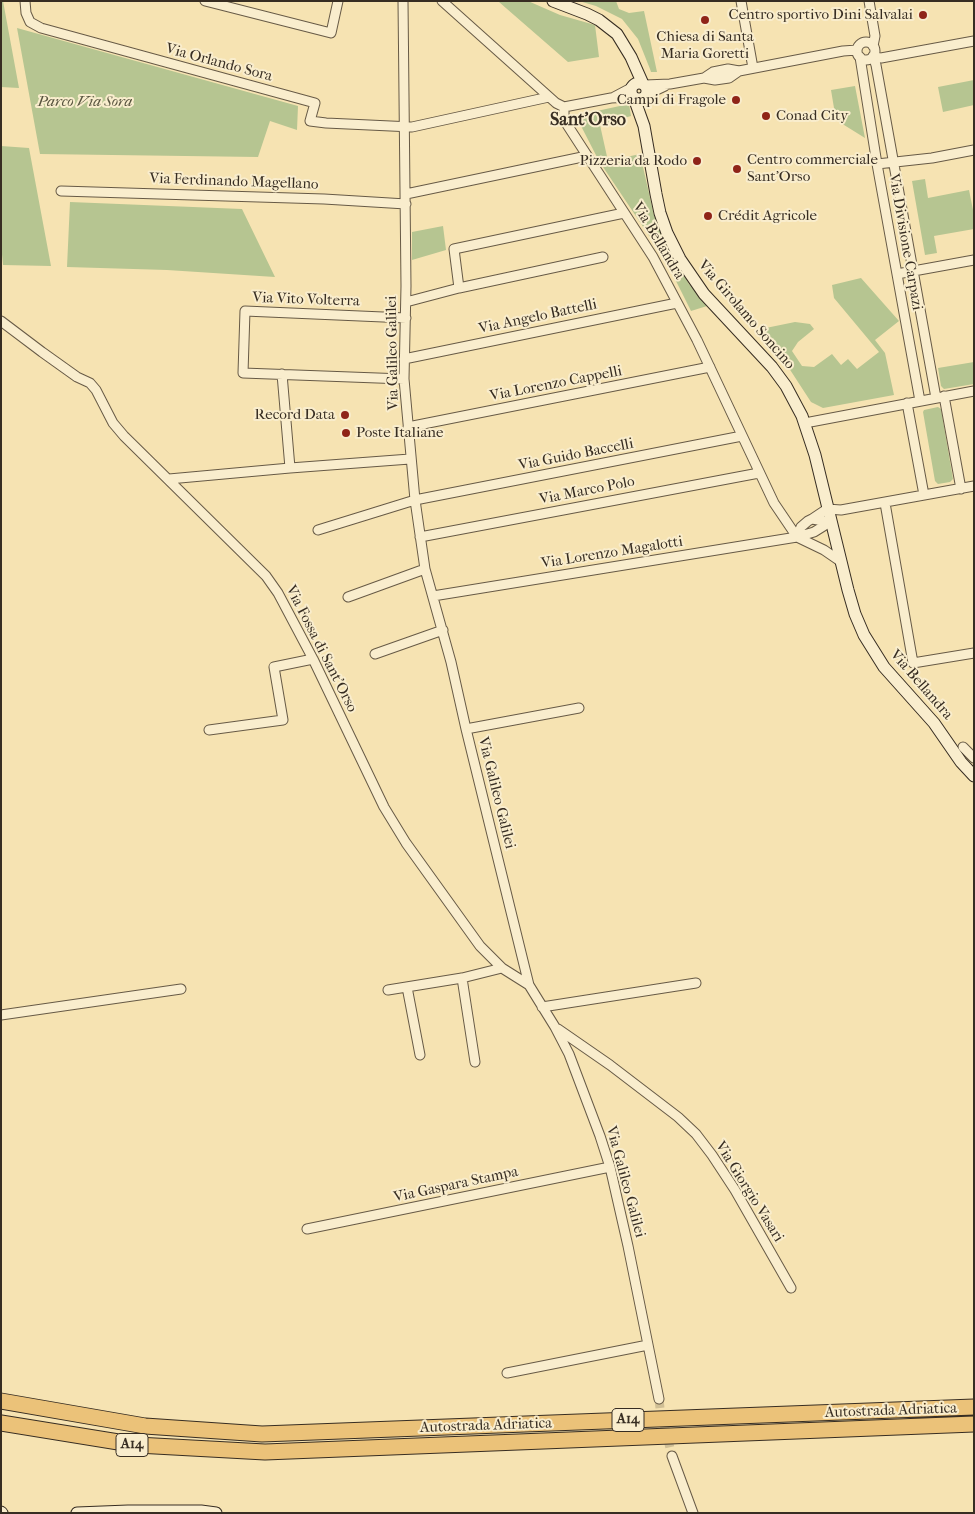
<!DOCTYPE html>
<html>
<head>
<meta charset="utf-8">
<style>
  body { margin:0 }
  #map { position:relative; width:975px; height:1514px; overflow:hidden; background:#f6e3b2; font-family:"IM FELL French Canon",serif }
  canvas { display:block }
  .frame { position:absolute; inset:0; border:2px solid #372d22; pointer-events:none }
</style>
</head>
<body>
<div id="map">
<canvas width="975" height="1514"></canvas>
<div class="frame"></div>
</div>
<script>
const c = document.querySelector('canvas').getContext('2d');
c.lineJoin = 'round';
function fill(path, color) { c.fillStyle = color; c.fill(path, 'evenodd'); }
const poly = rows => new Path2D(rows.map(r => 'M' + r).join(''));
function strokePath(path, color, width, dash) { c.strokeStyle = color; c.lineWidth = width; c.lineCap = dash ? 'butt' : 'round'; c.setLineDash(dash || []); c.stroke(path); }
function write(font, color, halo, rows, align = 'center') {
  c.font = font + ' "IM FELL French Canon",serif'; c.lineWidth = 4; c.setLineDash([]); c.textBaseline = 'middle'; c.strokeStyle = halo; c.fillStyle = color; for (const [text, x, y, turn = 0] of rows) {
    c.save(); c.translate(x, y); c.rotate((+turn || 0) * Math.PI / 180); c.textAlign = isNaN(turn) ? turn : align; if (halo) c.strokeText(text, 0, 0); c.fillText(text, 0, 0); c.restore();
  }
}
fill(poly([
  [1,1,3,1,19,88,1,87],
  [500,1,528,1,560,15,595,25,599,57,568,62,499,2],
  [579,1,616,1,619,9,629,13,644,11,657,72,651,72,650,69,638,39,622,19,596,6],
  [17,28,298,106,297,130,270,121,258,157,40,154],
  [974,80,974,105,943,112,938,87],
  [855,86,865,138,836,120,831,90],
  [629,104,631,116,600,125,608,161,640,154,654,215,669,249,689,284,707,306,691,311,666,261,599,161,580,124,579,118,583,114],
  [1,146,29,148,51,266,3,265,1,244],
  [925,179,928,198,969,190,974,215,974,229,934,236,937,253,925,255,912,181],
  [70,202,242,209,275,277,167,270,67,267],
  [443,226,446,250,412,260,412,232],
  [861,278,899,321,875,340,885,353,894,395,823,408,811,402,785,362,771,345,756,330,795,322,810,324,814,329,798,342,792,351,802,366,814,367,832,354,841,365,848,359,857,369,879,352,834,298,832,285],
  [974,362,974,384,944,389,941,386,938,368],
  [938,407,941,409,953,479,950,482,938,484,935,481,923,412,924,410]
]), '#b6c591');
strokePath(poly([
  [659,1399,660,1408,672,1456]
]), '#d0bf95', 9, [9, 4.5]);
const minor = poly([
  [25,1,26,13,30,22,41,28,315,103,310,121,326,123,412,127,549,97],
  [205,1,331,33,338,1],
  [403,1,406,286,404,379,415,500,425,569,451,662,466,729,529,985,555,1027,569,1054,600,1136,610,1167,628,1246,659,1399],
  [442,1,556,103,564,107,611,98,632,97],
  [741,1,753,68],
  [869,1,875,36,873,46],
  '857 51a9 9 0 1 1 18 0a9 9 0 1 1-18 0Z',
  [873,56,876,65,936,398],
  [873,56,881,58,974,41],
  [860,57,877,164,920,401],
  [704,78,715,80,729,78,739,71],
  [645,85,670,84,704,78,713,72,728,69,739,71,843,51,857,50],
  [646,95,665,86],
  [614,97,631,88],
  [564,107,564,117,566,123,653,257,697,340,774,503,797,537,824,550,840,561],
  [877,164,932,158,974,150],
  [61,191,324,199,406,204],
  [406,194,587,156],
  [897,274,974,260],
  [459,288,454,249,624,213],
  [406,302,459,288,603,257],
  [1,321,42,352,77,377,90,383,96,390,113,423,124,436,266,576,278,593,313,659,384,807,406,843,480,946,502,968,529,985],
  [404,359,677,303],
  [282,374,290,468],
  [404,379,243,373,245,311,406,318],
  [944,396,961,489],
  [907,403,924,495],
  [805,423,974,391],
  [408,427,710,367],
  [169,479,290,468,410,459],
  [885,503,913,663,974,653],
  [812,519,827,509,841,510,974,486],
  [318,530,415,500,742,436],
  [420,537,759,473],
  [797,537,801,527,808,521,812,519,830,522],
  [433,596,797,537,814,532,830,522],
  [348,597,425,569],
  [375,654,443,630],
  [466,729,579,708],
  [209,730,283,720,274,667,313,659],
  [963,747,974,758],
  [462,978,475,1062],
  [407,987,420,1055],
  [388,990,462,978,502,968],
  [542,1007,696,983],
  [1,1015,181,989],
  [558,1029,610,1065,678,1117,696,1134,712,1155,735,1190,791,1288],
  [307,1229,610,1167],
  [507,1373,648,1345],
  [672,1456,693,1513]
]);
const secondary = poly([
  [553,1,587,14,599,20,617,34,631,57,643,84],
  '631 91a8 8 0 1 1 16 0a8 8 0 1 1-16 0Z',
  [634,98,644,126,656,194,660,213,667,233,680,259,704,294,772,367,786,386,802,416,815,455,848,590,855,614,864,635,884,667,934,723,961,762,974,776],
  [1,1512,2,1513],
  [77,1513,128,1511,201,1511,216,1513]
]);
const motorway = poly([
  [1,1401,145,1426,262,1434,974,1407],
  [1,1423,137,1445,265,1452,974,1424]
]);
strokePath(minor, '#675a46', 11);
strokePath(secondary, '#372d22', 13);
strokePath(motorway, '#372d22', 17);
strokePath(minor, '#f9edcd', 9);
strokePath(secondary, '#f9edcd', 11);
strokePath(motorway, '#ebc279', 15);
for (const [x, y, r, color] of [
  [923,15,5,"#8f2418"],
  [705,20,5,"#8f2418"],
  [736,100,5,"#8f2418"],
  [766,116,5,"#8f2418"],
  [697,161,5,"#8f2418"],
  [737,169,5,"#8f2418"],
  [708,216,5,"#8f2418"],
  [345,415,5,"#8f2418"],
  [346,433,5,"#8f2418"]
]) { const dot = new Path2D(); dot.arc(x, y, r, 0, 2 * Math.PI); c.fillStyle = color; c.fill(dot); strokePath(dot, '#f9edcd', 2); }
for (const [x, y, w] of [
  [628,1420,32],
  [132,1445,32]
]) { const box = new Path2D(); box.roundRect(x - w / 2, y - 11.5, w, 23, 4); c.fillStyle = '#f9edcd'; c.fill(box); strokePath(box, '#372d22', 1); }
write('bold 14px', '#372d22', null, [
  ["A14",628,1420],
  ["A14",132,1445]
]);
write('15px', '#372d22', '#f9edcd', [
  ["Centro sportivo Dini Salvalai",913,15],
  ["Chiesa di Santa",705,37,"center"],
  ["Maria Goretti",705,54,"center"],
  ["Campi di Fragole",726,100],
  ["Conad City",776,116,"left"],
  ["Centro commerciale",747,160,"left"],
  ["Sant'Orso",747,177,"left"],
  ["Pizzeria da Rodo",687,161],
  ["Crédit Agricole",718,216,"left"],
  ["Record Data",335,415],
  ["Poste Italiane",356,433,"left"]
], 'right');
write('15px', '#372d22', '#f9edcd', [
  ["Via Orlando Sora",219,63,15],
  ["Via Ferdinando Magellano",234,182,2],
  ["Via Bellandra",658,241,59],
  ["Via Divisione Carpazi",905,242,80],
  ["Via Vito Volterra",306,300,2],
  ["Via Girolamo Soncino",746,315,49],
  ["Via Angelo Battelli",538,317,-12],
  ["Via Galileo Galilei",393,353,-91],
  ["Via Lorenzo Cappelli",556,384,-11],
  ["Via Guido Baccelli",576,455,-11],
  ["Via Marco Polo",587,491,-11],
  ["Via Lorenzo Magalotti",612,553,-9],
  ["Via Fossa di Sant'Orso",321,649,63],
  ["Via Bellandra",921,685,49],
  ["Via Galileo Galilei",496,793,76],
  ["Via Galileo Galilei",625,1182,75],
  ["Via Gaspara Stampa",456,1185,-12],
  ["Via Giorgio Vasari",749,1192,58],
  ["Autostrada Adriatica",891,1411,-2],
  ["Autostrada Adriatica",486,1426,-2]
]);
write('italic 15px', '#57533e', '#f9edcd', [
  ["Parco Via Sora",85,102]
]);
write('bold 18px', '#372d22', '#f9edcd', [
  ["Sant'Orso",588,121]
]);
</script>
</body>
</html>
